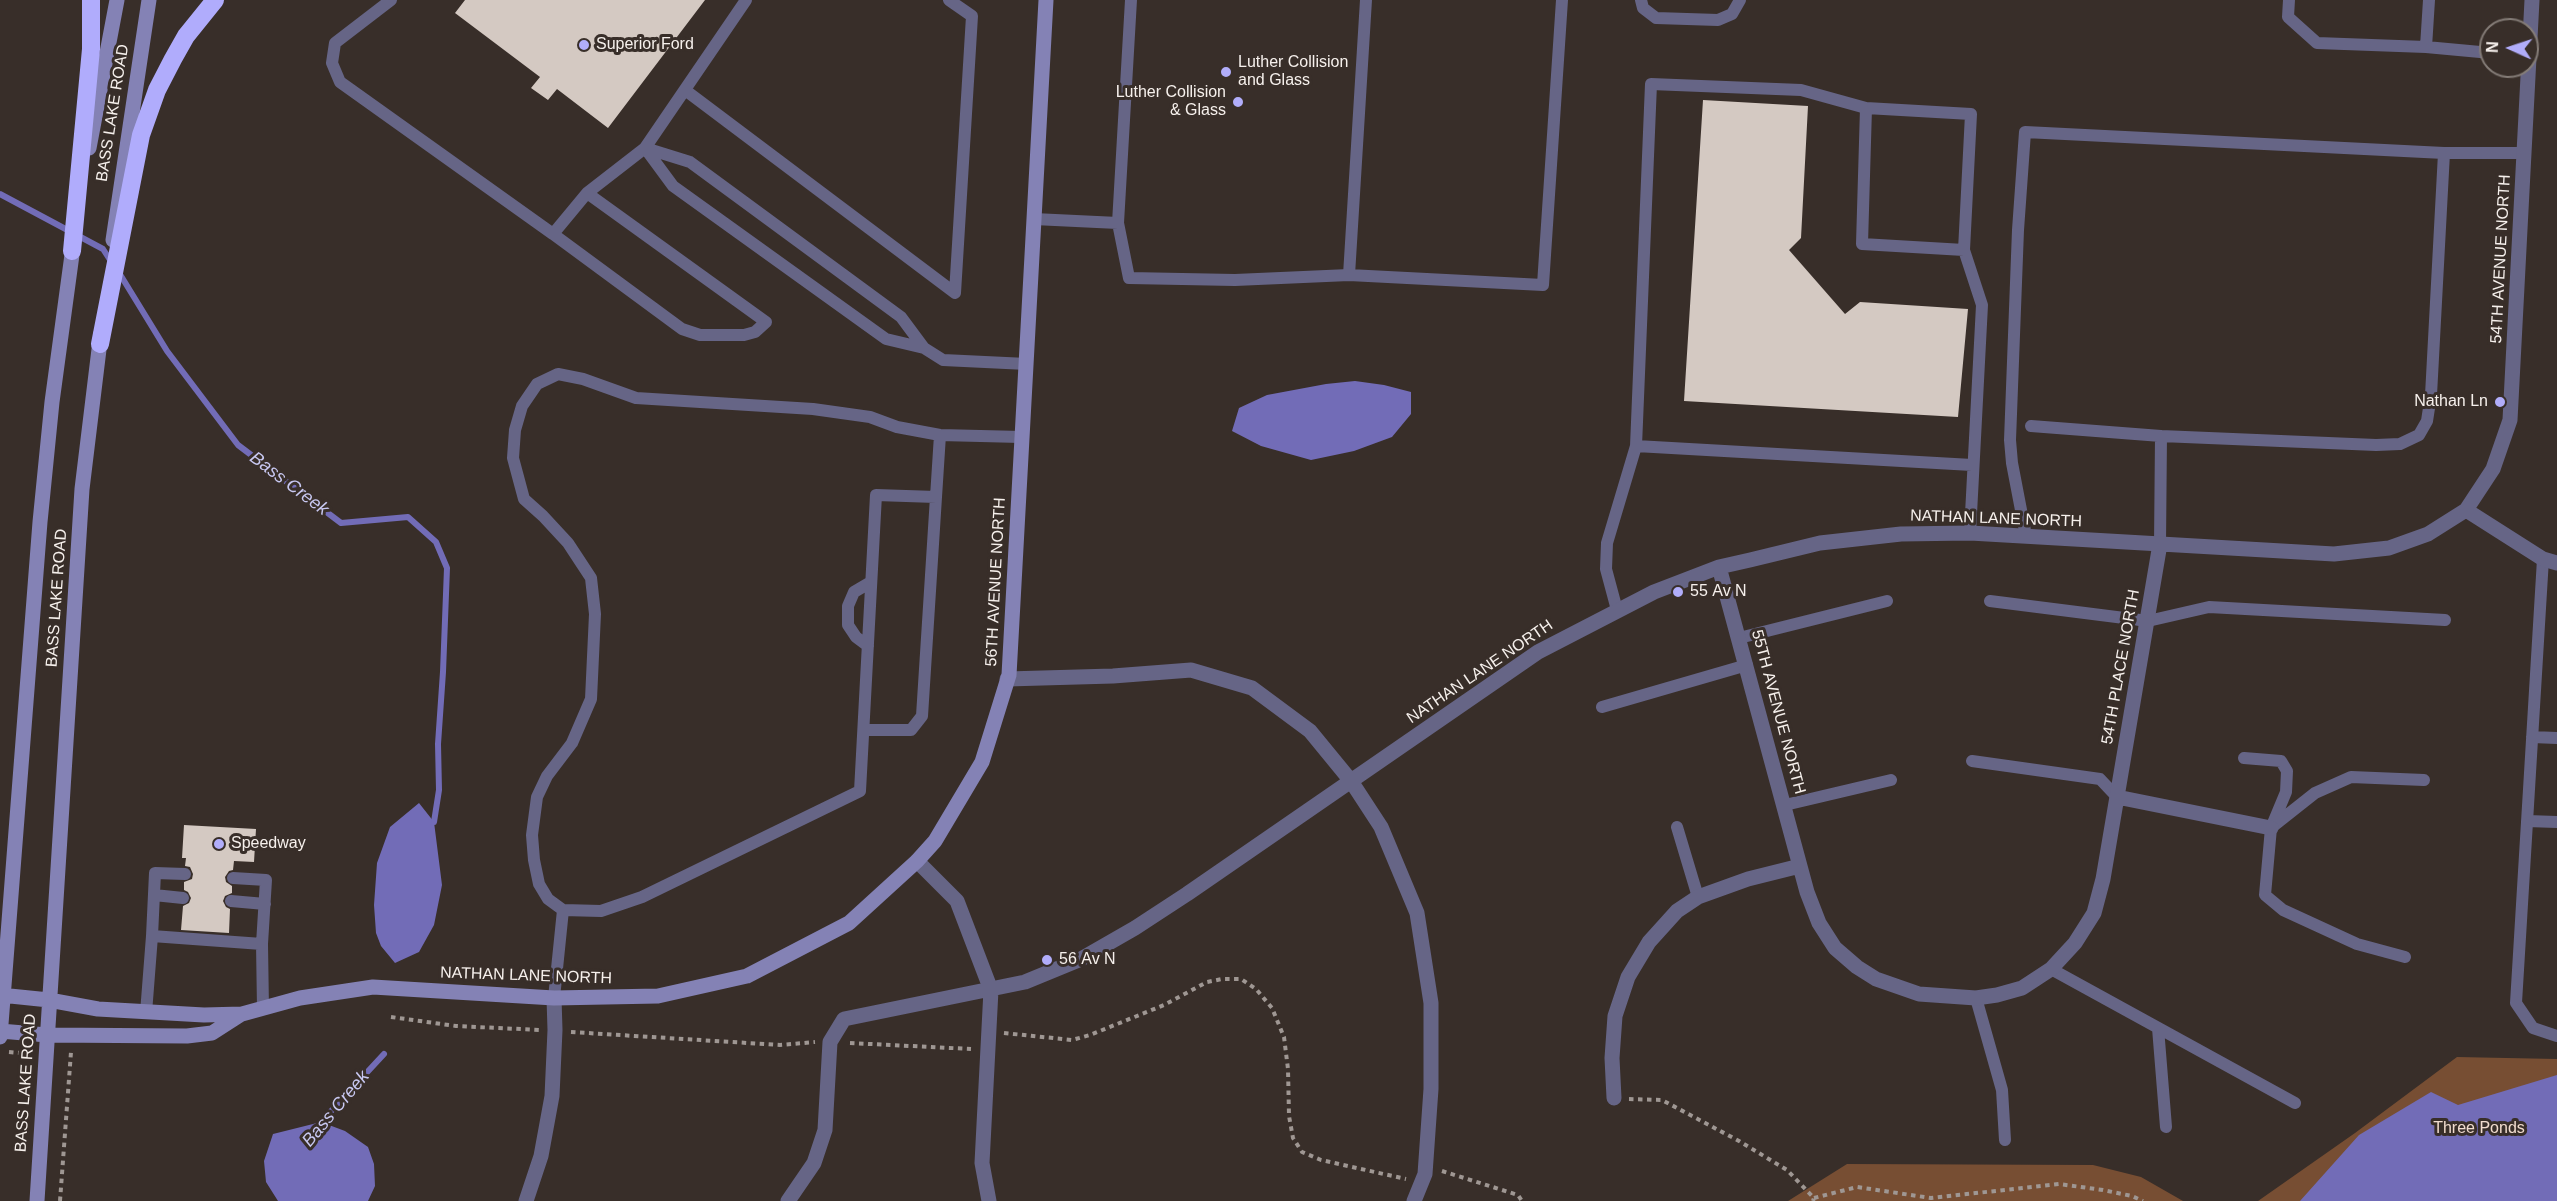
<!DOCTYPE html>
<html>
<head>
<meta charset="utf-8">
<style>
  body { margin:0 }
  #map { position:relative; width:2557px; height:1201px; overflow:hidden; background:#382e29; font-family:Arial,sans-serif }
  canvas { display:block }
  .north { position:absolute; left:2479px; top:18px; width:60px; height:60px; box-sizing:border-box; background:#382e29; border:2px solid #847c77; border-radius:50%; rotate:273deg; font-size:16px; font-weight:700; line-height:24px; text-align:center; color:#f6f0ec }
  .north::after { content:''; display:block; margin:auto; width:21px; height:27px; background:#b1adfa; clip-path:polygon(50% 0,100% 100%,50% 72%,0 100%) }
</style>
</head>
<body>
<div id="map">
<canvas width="2557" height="1201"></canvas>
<div class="north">N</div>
</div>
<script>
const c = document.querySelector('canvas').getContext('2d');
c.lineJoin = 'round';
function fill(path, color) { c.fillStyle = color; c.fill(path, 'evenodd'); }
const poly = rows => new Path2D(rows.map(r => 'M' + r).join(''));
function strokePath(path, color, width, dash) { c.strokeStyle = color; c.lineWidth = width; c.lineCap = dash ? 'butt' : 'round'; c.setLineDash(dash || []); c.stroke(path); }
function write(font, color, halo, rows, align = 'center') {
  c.font = font + ' Arial,sans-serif'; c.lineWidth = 6; c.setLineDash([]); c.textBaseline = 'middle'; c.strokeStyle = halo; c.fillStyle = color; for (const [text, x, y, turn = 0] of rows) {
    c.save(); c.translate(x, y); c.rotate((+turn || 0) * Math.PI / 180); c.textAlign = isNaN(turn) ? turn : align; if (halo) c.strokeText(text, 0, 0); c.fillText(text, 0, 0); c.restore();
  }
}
fill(poly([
  [2457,1057,2557,1059,2557,1201,2258,1201,2355,1133],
  [1847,1164,2093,1165,2141,1177,2183,1201,1788,1201]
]), '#774e33');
fill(poly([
  [1355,381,1384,385,1411,392,1411,414,1392,437,1354,451,1311,460,1261,446,1232,431,1239,408,1267,395,1326,384],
  [419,803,434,822,442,885,434,925,419,952,395,963,381,946,376,933,374,905,377,863,390,827],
  [2557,1075,2557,1201,2300,1201,2359,1135,2431,1092,2458,1105],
  [321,1122,345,1131,368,1147,374,1164,375,1186,368,1201,278,1201,266,1182,264,1161,273,1134]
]), '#726cb7');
strokePath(poly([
  [0,194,103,249,112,263],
  [118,271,167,351,238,445,341,523,408,517,436,542,447,568,443,672,438,744,439,790,434,822],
  [321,1122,384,1054]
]), '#726cb7', 6);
fill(poly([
  [465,0,705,0,608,128,557,89,548,100,531,88,540,77,455,13],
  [1703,100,1808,106,1801,238,1789,250,1845,314,1860,302,1968,309,1958,417,1684,401],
  [184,825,256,829,254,862,234,861,233,870,229,871,225,877,226,882,232,886,232,893,225,896,223,901,226,907,230,909,229,933,181,930,183,906,189,903,191,898,188,892,184,890,184,882,192,879,193,874,190,867,185,866,186,858,182,858]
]), '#d4c9c2');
strokePath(poly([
  [391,1017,456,1026,540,1030],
  [571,1032,780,1045,815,1042],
  [1004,1033,1072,1040,1090,1035,1164,1005,1207,982,1222,979,1241,979,1256,989,1272,1008,1284,1037,1288,1069,1289,1116,1293,1138,1302,1152,1321,1160,1406,1179],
  [850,1043,971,1049],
  [9,1052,32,1054],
  [1629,1099,1662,1100,1739,1141,1787,1170,1814,1198,1813,1201],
  [1442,1171,1518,1195,1522,1201],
  [1814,1198,1857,1187,1931,1198,2059,1184,2103,1190,2132,1196,2143,1201],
  [60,1201,71,1052]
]), '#9f9793', 4, [4.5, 4.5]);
strokePath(poly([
  [391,0,335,43,332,63,340,82,553,234,587,193,645,148,746,0],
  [1641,0,1643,8,1656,18,1718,20,1732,14,1740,0],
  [2289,0,2288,17,2317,43,2426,47,2491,53],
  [2426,47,2429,0],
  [685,90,955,293,972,16,949,0],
  [1866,108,1862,244,1964,250],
  [645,148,673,186,886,339,924,348,943,360,1027,364],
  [645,148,690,162,901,317,924,348],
  [1034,219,1118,223,1131,0],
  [1118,223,1129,278,1235,280,1349,275,1543,285,1562,0],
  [553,234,682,329,700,335,744,335,755,332,766,322,587,193],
  [1349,275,1366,0],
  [2031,426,2161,436],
  [940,435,936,497,876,495,860,791,642,897,601,911,563,910,548,899,539,884,534,860,532,835,537,797,547,776,572,743,591,699,595,614,591,578,568,543,543,516,524,499,513,458,515,430,522,406,537,384,558,374,583,379,636,398,813,409,870,417,897,427,940,435,1021,437],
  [1636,446,1972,465],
  [2026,536,2012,463,2010,440,2018,230,2025,132,2444,153],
  [2160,544,2161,436,2376,445,2400,444,2419,435,2427,421,2431,395,2444,153,2524,153],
  [2543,559,2516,1003,2533,1028,2557,1036],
  [1990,601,2148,621,2209,607,2445,620],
  [1617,610,1606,569,1607,543,1636,446,1651,84,1801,90,1866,108,1971,114,1964,250,1982,305,1970,533],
  [1739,638,1887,601],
  [868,646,856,637,848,625,848,606,854,592,871,582],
  [1602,707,1747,665],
  [864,730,911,730,922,716,936,497],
  [2532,737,2557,738],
  [2244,758,2281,761,2287,771,2286,792,2271,828,2265,895,2283,910,2357,944,2405,957],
  [1972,761,2100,779,2117,797],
  [1785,805,1891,780],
  [2527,821,2557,822],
  [1677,827,1698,897],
  [2272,827,2315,793,2351,777,2424,780],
  [233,878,266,880,262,944],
  [154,895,183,898],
  [231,901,265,904],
  [152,936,155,873,185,874],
  [2051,969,2295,1103],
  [554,998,563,910],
  [1976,998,2002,1090,2005,1140],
  [146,1013,152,936,262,944,263,1009],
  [2158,1028,2166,1127]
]), '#666586', 12);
strokePath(poly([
  [2466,510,2543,559,2557,563],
  [1719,567,1807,892,1819,923,1835,948,1857,967,1876,979,1919,994,1976,998,1997,995,2022,988,2051,969,2075,943,2094,913,2103,879,2160,544],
  [1007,679,1113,676,1191,670,1252,688,1310,731,1351,781,1381,827,1417,913,1431,1003,1431,1089,1425,1174,1414,1201],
  [2117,797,2271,828],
  [917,861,957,901,991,990,982,1163,989,1201],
  [1614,1098,1612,1058,1615,1016,1628,977,1649,942,1677,911,1698,897,1748,879,1800,866],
  [526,1201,541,1156,552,1096,555,1030,554,998],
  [788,1201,814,1163,825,1130,830,1042,844,1019,1025,982,1081,959,1135,928,1187,894,1538,652,1654,592,1719,567,1750,560,1820,543,1901,534,1970,533,2334,554,2389,548,2428,534,2466,510,2493,469,2510,420,2532,0]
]), '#666586', 15);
strokePath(poly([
  [89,148,117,0],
  [113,240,149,0],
  [0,995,49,1000,98,1009,204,1015,242,1014,300,998,373,987,554,998,658,996,747,976,849,923,917,861,935,841,982,762,1009,675,1046,0],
  [0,1031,47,1035,187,1036,212,1033,240,1015],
  [0,1037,40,522,52,402,74,240],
  [37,1201,82,489,101,333]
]), '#8482b5', 15);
strokePath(poly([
  [72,251,91,49,91,0],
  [100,344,141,135,157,90,173,59,186,36,215,0]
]), '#b0acfc', 18);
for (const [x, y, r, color] of [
  [584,45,6,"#b1adfa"],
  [1226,72,6,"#b1adfa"],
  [1238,102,6,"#b1adfa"],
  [2500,402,6,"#b1adfa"],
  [1678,592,6,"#b1adfa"],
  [219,844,6,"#b1adfa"],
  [1047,960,6,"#b1adfa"]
]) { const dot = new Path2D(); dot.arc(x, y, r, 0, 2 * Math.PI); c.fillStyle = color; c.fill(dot); strokePath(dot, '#382e29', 2); }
write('16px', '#f6f0ec', '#382e29', [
  ["Superior Ford",596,45],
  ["Luther Collision",1238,63],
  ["and Glass",1238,81],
  ["Luther Collision",1226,93,"right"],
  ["& Glass",1226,111,"right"],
  ["Nathan Ln",2488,402,"right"],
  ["55 Av N",1690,592],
  ["Speedway",231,844],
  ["56 Av N",1059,960]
], 'left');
write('16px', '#f6f0ec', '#382e29', [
  ["BASS LAKE ROAD",113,113,-81],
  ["54TH AVENUE NORTH",2501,259,-87],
  ["NATHAN LANE NORTH",1996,519,2],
  ["56TH AVENUE NORTH",996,582,-87],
  ["BASS LAKE ROAD",57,598,-86],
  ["54TH PLACE NORTH",2121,667,-80],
  ["NATHAN LANE NORTH",1480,672,-34],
  ["55TH AVENUE NORTH",1778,712,75],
  ["NATHAN LANE NORTH",526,976,2],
  ["BASS LAKE ROAD",26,1083,-86]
]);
write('16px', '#f1dccf', '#382e29', [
  ["Three Ponds",2479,1129]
]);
write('italic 18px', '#c8c8f1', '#382e29', [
  ["Bass Creek",289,484,37],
  ["Bass Creek",336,1109,-50]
]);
</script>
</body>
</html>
